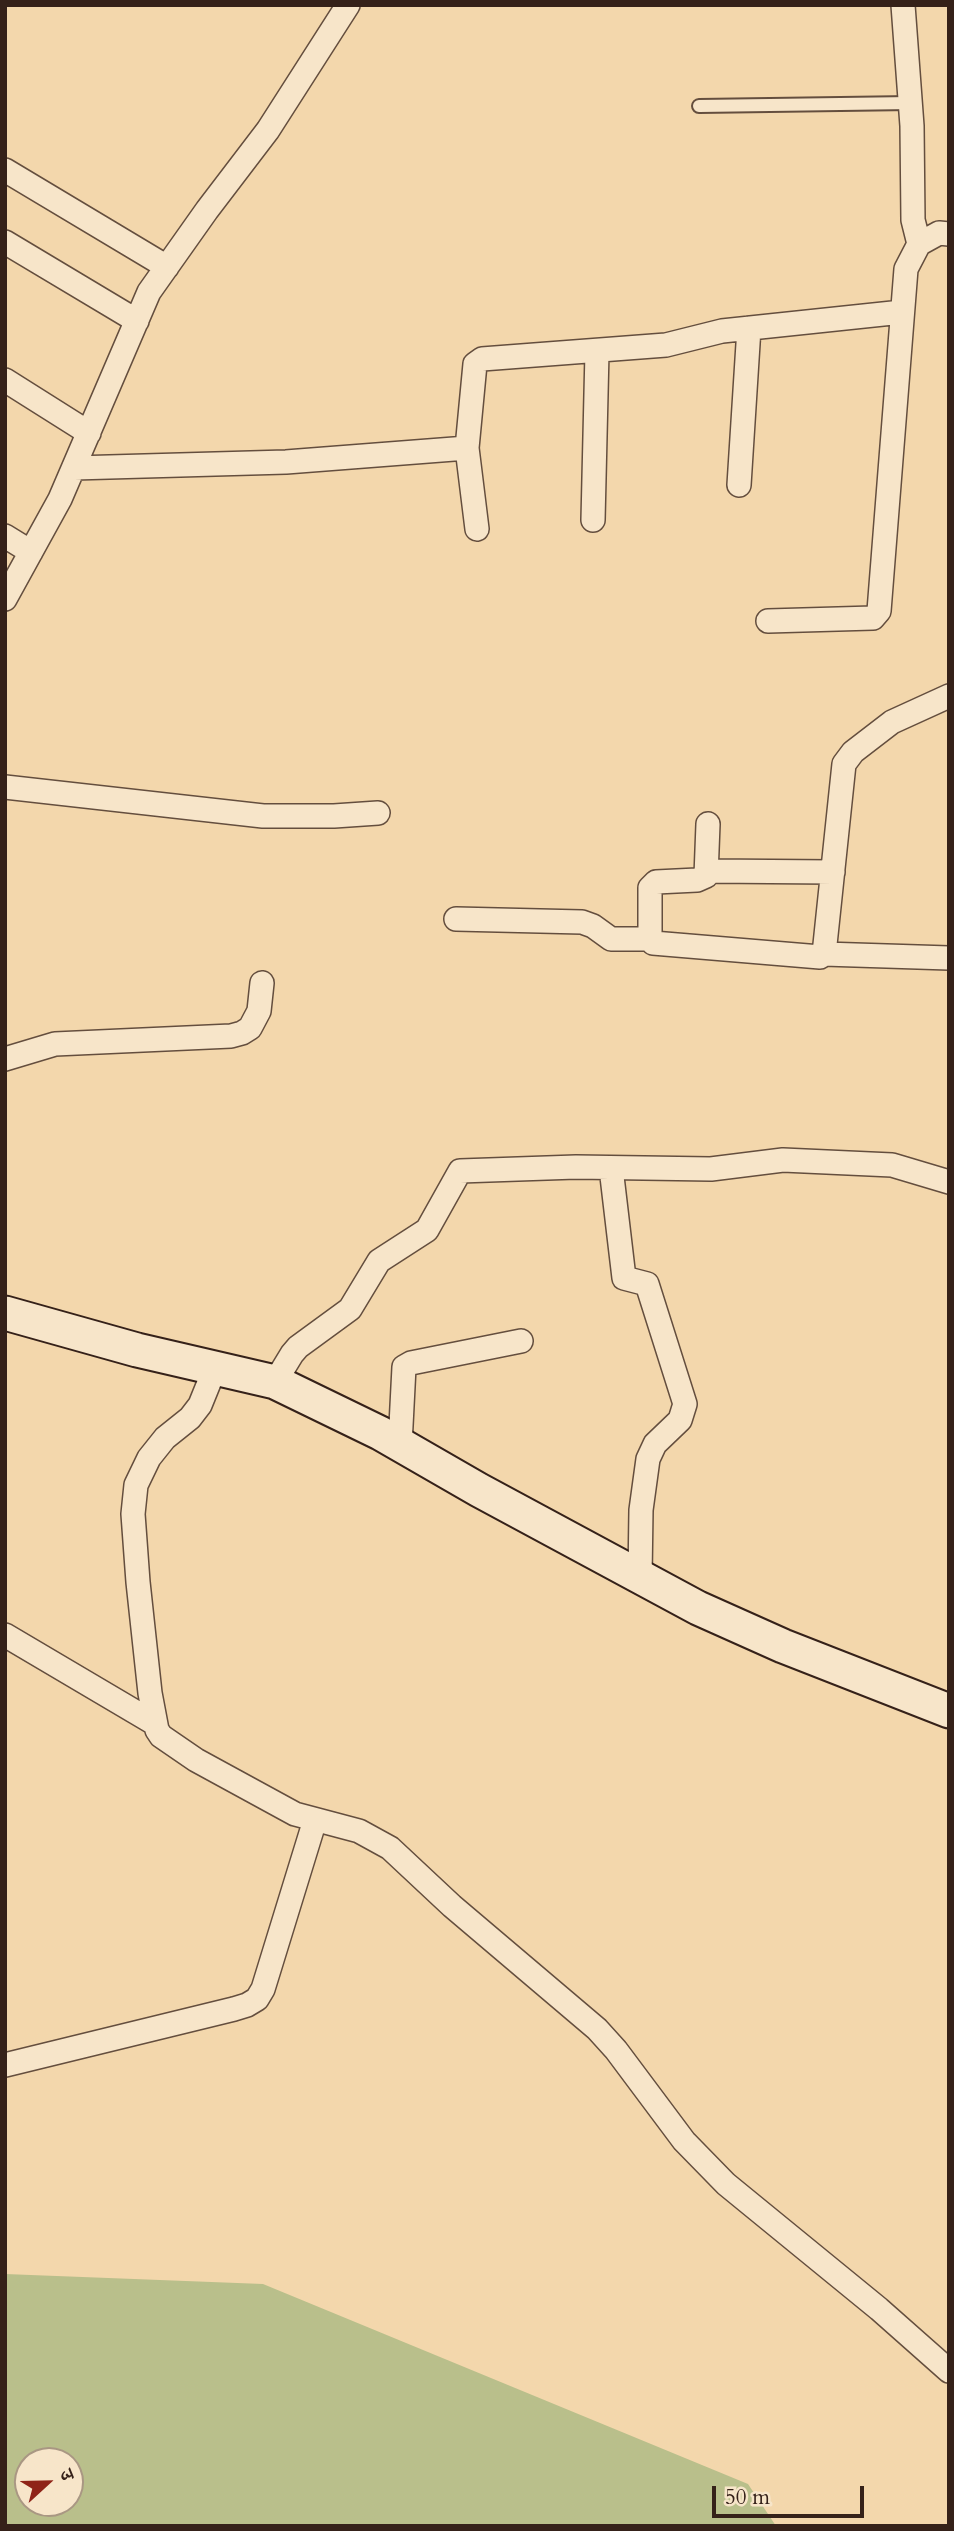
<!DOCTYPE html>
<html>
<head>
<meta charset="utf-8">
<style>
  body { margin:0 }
  #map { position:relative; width:954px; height:2531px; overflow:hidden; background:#f3d7ac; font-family:Cardo,"Noto Serif Devanagari",serif }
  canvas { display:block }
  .frame { position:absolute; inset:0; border:7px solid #352119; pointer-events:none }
  .north { position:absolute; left:14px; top:2447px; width:70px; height:70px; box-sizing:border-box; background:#f7e5c9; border:2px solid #a99783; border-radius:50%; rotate:68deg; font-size:19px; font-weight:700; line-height:28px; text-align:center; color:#352119 }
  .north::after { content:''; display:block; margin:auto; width:24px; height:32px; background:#8f2418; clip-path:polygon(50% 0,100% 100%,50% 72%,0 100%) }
  .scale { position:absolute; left:712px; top:2486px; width:152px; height:32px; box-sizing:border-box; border:4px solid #352119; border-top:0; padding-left:9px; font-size:21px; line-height:24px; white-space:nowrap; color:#352119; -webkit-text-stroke:5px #f7e5c9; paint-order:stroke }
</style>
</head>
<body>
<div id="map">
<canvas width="954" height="2531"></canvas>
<div class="frame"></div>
<div class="north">उ</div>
<div class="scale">50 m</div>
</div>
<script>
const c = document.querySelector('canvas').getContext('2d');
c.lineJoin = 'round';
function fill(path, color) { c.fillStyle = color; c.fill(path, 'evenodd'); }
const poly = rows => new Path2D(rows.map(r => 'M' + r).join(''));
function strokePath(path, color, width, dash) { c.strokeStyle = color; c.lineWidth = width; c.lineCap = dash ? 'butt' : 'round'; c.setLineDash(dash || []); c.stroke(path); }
fill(poly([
  [5,2274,263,2284,748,2484,776,2526,5,2526],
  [28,2461,70,2461,70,2503,28,2503]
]), '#b9bf8b');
const lane = poly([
  [699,106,911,103]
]);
const street = poly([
  [903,5,912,126,913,220,919,244],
  [5,170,167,267],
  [5,242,137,321],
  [5,380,89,433],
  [467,448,477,529],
  [74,468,286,462,467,448,475,364,482,359,666,345,722,331,902,312],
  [739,485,749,328],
  [593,520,597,352],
  [5,536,31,552],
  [5,599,60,499,149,292,207,210,268,130,348,5],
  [768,621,873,618,879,611,906,269,919,244,939,233,949,234],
  [5,787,263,816,334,816,378,813],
  [708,824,706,876,697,880,656,882,650,888,650,939,653,943,820,957,824,954,844,764,853,752,892,722,949,696],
  [708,871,833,872],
  [456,919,582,922,593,926,611,939,650,939],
  [824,954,949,958],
  [5,1059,55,1044,231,1036,242,1033,250,1028,259,1011,262,983],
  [611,1168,624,1278,647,1284,685,1404,680,1420,655,1444,648,1459,641,1510,640,1577],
  [215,1368,200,1405,190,1418,165,1438,149,1458,136,1485,133,1514,138,1582,150,1693,157,1730,161,1736,196,1760,295,1814,359,1831,390,1848,452,1906,597,2029,616,2050,684,2141,726,2184,879,2309,949,2371],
  [275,1382,292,1354,298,1347,350,1309,379,1261,427,1230,460,1171,576,1167,711,1169,783,1160,892,1165,949,1182],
  [400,1445,404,1367,411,1363,521,1341],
  [5,1635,154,1723],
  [5,2065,234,2009,247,2005,257,1999,263,1989,315,1820]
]);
const secondary = poly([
  [5,1313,137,1350,275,1382,380,1433,479,1490,698,1608,783,1646,949,1711]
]);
strokePath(lane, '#644e3e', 16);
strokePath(street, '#644e3e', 26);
strokePath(secondary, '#352119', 37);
strokePath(lane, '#f7e5c9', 12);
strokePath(street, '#f7e5c9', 23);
strokePath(secondary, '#f7e5c9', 33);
</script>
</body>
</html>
